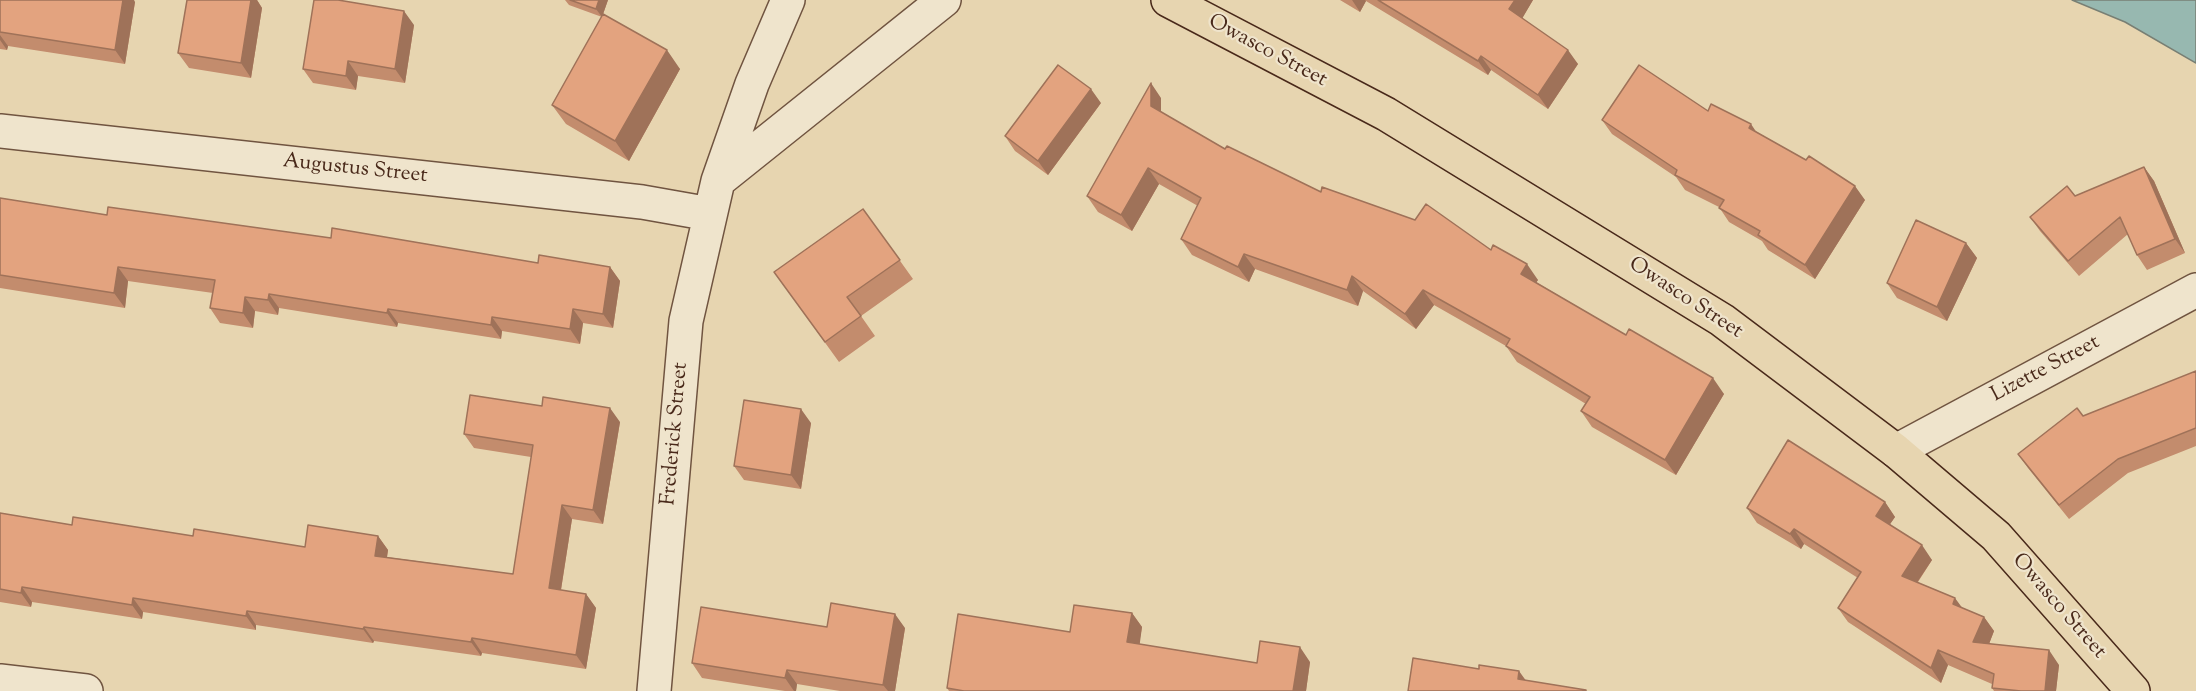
<!DOCTYPE html>
<html>
<head>
<meta charset="utf-8">
<style>
  body { margin:0 }
  canvas { display:block; background:#e7d5b0 }
</style>
</head>
<body>
<canvas width="2196" height="691"></canvas>
<script>
const c = document.querySelector('canvas').getContext('2d');
c.lineJoin = 'round';
function fill(path, color) { c.fillStyle = color; c.fill(path, 'evenodd'); }
const poly = rows => new Path2D(rows.map(r => 'M' + r).join(''));
function strokePath(path, color, width, dash) { c.strokeStyle = color; c.lineWidth = width; c.lineCap = dash ? 'butt' : 'round'; c.setLineDash(dash || []); c.stroke(path); }
function write(font, color, halo, rows, align = 'center') {
  c.font = font + ' "Sorts Mill Goudy",serif'; c.lineWidth = 4.5; c.setLineDash([]); c.textBaseline = 'middle'; c.strokeStyle = halo; c.fillStyle = color; for (const [text, x, y, turn = 0] of rows) {
    c.save(); c.translate(x, y); c.rotate((+turn || 0) * Math.PI / 180); c.textAlign = isNaN(turn) ? turn : align; if (halo) c.strokeText(text, 0, 0); c.fillText(text, 0, 0); c.restore();
  }
}
const water = poly([
  [2072,0,2196,0,2196,63,2125,22,2072,0]
]);
fill(water, '#97b8b0');
strokePath(water, '#787f74', 1.5);
const minor = poly([
  [0,131,642,202,710,214],
  [718,181,944,0],
  [1896,451,2196,290],
  [0,681,86,691],
  [654,691,686,321,718,181,752,84,788,0]
]);
const major = poly([
  [1168,0,1386,114,1722,320,1896,451,1996,536,2133,691]
]);
strokePath(minor, '#705440', 36);
strokePath(major, '#49291a', 36);
strokePath(minor, '#efe4cc', 33);
strokePath(major, '#e7d5b0', 33);
fill(poly([
  [0,0,135,2,125,64,8,46,7,50,0,49],
  [187,0,257,0,262,8,251,78,189,68,178,53],
  [565,0,608,0,602,17,680,69,629,161,566,124,552,105,602,17,569,5],
  [1340,0,1533,0,1522,18,1578,64,1548,109,1491,70,1488,75,1366,1,1360,12],
  [414,25,405,83,358,76,356,90,313,83,303,69],
  [1161,98,1161,112,1225,149,1321,192,1491,250,1538,280,1536,282,1724,394,1676,475,1592,427,1581,411,1586,404,1517,362,1506,346,1434,305,1416,329,1363,291,1358,306,1255,269,1249,282,1192,255,1181,239,1198,206,1159,184,1132,231,1098,212,1087,196],
  [1101,103,1048,175,1015,151,1005,136],
  [1708,111,1757,132,1865,200,1815,279,1768,250,1762,241,1729,222,1719,207,1685,190,1676,177,1612,134,1602,120],
  [2144,167,2154,181,2185,253,2147,270,2137,255,2128,234,2079,276,2040,231,2030,217],
  [0,198,107,215,331,238,538,263,610,267,620,281,613,328,583,323,580,344,502,331,501,339,398,323,397,327,279,308,278,315,255,311,253,328,220,323,210,308,213,293,128,281,125,308,0,288],
  [863,209,913,279,861,316,875,336,839,362,774,272],
  [1966,243,1977,258,1947,321,1897,298,1887,283],
  [2196,371,2196,446,2128,473,2069,519,2028,468,2018,454],
  [620,422,603,524,572,519,561,590,586,594,596,608,586,669,482,653,481,656,374,641,373,643,256,625,256,630,143,612,142,619,32,602,31,607,0,602,0,513,72,525,305,547,378,536,388,550,387,557,513,574,531,457,474,448,464,434],
  [811,423,801,489,744,480,734,466],
  [1885,502,1895,517,1890,524,1932,560,1918,582,1962,608,1984,617,1994,631,1989,644,2059,665,2056,691,1994,691,1992,688,1992,684,1948,665,1941,683,1848,622,1838,608,1858,578,1804,544,1801,549,1757,523,1747,508],
  [1132,613,1142,627,1139,644,1257,663,1310,662,1306,691,949,691,947,688,1070,632],
  [827,627,905,628,895,691,840,691,797,684,796,691,785,691,702,678,692,663]
]), '#c38c6d');
fill(poly([
  [123,0,134,0,135,2,125,64,115,50],
  [251,0,257,0,262,8,251,78,241,63],
  [599,0,608,0,602,17,596,9],
  [1352,0,1365,0,1366,1,1360,12],
  [1515,0,1533,0,1519,24,1509,9],
  [404,11,414,25,405,83,395,69],
  [0,35,8,46,7,50,0,40],
  [667,50,680,69,629,161,615,141],
  [1568,50,1578,64,1548,109,1538,95],
  [1481,56,1491,70,1488,75,1478,61],
  [348,61,358,76,356,90,346,76],
  [1151,83,1161,98,1161,122,1151,106],
  [1091,89,1101,103,1048,175,1038,161],
  [1751,124,1761,139,1749,128],
  [2144,167,2154,181,2185,253,2175,239],
  [1148,168,1159,184,1132,231,1121,215],
  [1855,186,1865,200,1815,279,1805,265],
  [1966,243,1977,258,1947,321,1937,307],
  [1244,254,1255,269,1249,282,1238,267],
  [1527,264,1538,280,1532,289,1521,274],
  [118,267,128,281,125,308,114,293],
  [610,267,620,281,613,328,603,314],
  [1352,276,1363,291,1358,306,1347,290],
  [1423,290,1434,305,1416,329,1405,314],
  [269,294,279,308,278,315,268,300],
  [245,297,255,311,253,328,243,313],
  [388,309,398,323,397,327,387,313],
  [573,309,583,323,580,344,570,329],
  [492,317,502,331,501,339,491,325],
  [1713,378,1724,394,1676,475,1665,460],
  [610,408,620,422,603,524,593,510],
  [801,409,811,423,801,489,791,475],
  [1885,502,1895,517,1886,530,1876,516],
  [562,505,572,519,559,602,549,588],
  [1794,529,1804,544,1801,549,1790,534],
  [378,536,388,550,385,570,375,556],
  [1922,545,1932,560,1912,590,1902,576],
  [22,587,32,602,31,607,21,593],
  [586,594,596,608,586,669,576,655],
  [133,598,143,612,142,619,132,605],
  [1955,598,1966,613,1953,604],
  [247,611,256,625,256,630,246,616],
  [1132,613,1142,627,1138,657,1127,642],
  [895,614,905,628,895,691,888,691,883,685],
  [1984,617,1994,631,1984,657,1973,642],
  [364,627,374,641,373,643,363,629],
  [472,638,482,653,481,656,471,642],
  [1300,647,1310,662,1306,691,1293,691],
  [1938,650,1948,665,1941,683,1931,668],
  [2049,650,2059,665,2056,691,2045,691],
  [787,670,797,684,796,691,794,691,785,678],
  [1519,671,1532,689,1518,679]
]), '#9f7259');
const building = poly([
  [0,0,123,0,115,50,0,32,0,0],
  [187,0,251,0,241,63,178,53,187,0],
  [314,0,338,0,404,11,395,69,348,61,346,76,303,69,314,0],
  [570,0,599,0,596,9,570,0],
  [1378,0,1515,0,1509,9,1568,50,1538,95,1481,56,1478,61,1378,0],
  [603,14,667,50,615,141,552,105,603,14],
  [1058,65,1091,89,1038,161,1005,136,1058,65],
  [1639,65,1708,111,1711,104,1751,124,1749,128,1806,160,1809,156,1855,186,1805,265,1758,235,1760,231,1719,208,1724,200,1675,175,1677,170,1602,120,1639,65],
  [1151,83,1151,106,1225,149,1227,146,1321,192,1322,187,1415,220,1426,204,1491,250,1493,245,1527,264,1521,274,1626,335,1629,329,1713,378,1665,460,1581,411,1590,397,1506,346,1510,339,1423,290,1405,314,1352,276,1347,290,1244,254,1238,267,1181,239,1201,198,1148,168,1121,215,1087,196,1151,83],
  [2144,167,2175,239,2137,255,2120,217,2068,261,2030,217,2067,186,2075,196,2144,167],
  [0,198,107,215,108,207,331,238,332,228,538,263,539,255,610,267,603,314,573,309,570,329,492,317,491,325,388,309,387,313,269,294,268,300,245,297,243,313,210,308,215,280,118,267,114,293,0,275,0,198],
  [863,209,900,260,847,297,861,316,825,342,774,272,863,209],
  [1916,220,1966,243,1937,307,1887,283,1916,220],
  [2196,371,2196,428,2118,459,2059,505,2018,454,2077,408,2083,416,2196,371],
  [470,395,542,406,543,397,610,408,593,510,562,505,549,588,586,594,576,655,472,638,471,642,364,627,363,629,247,611,246,616,133,598,132,605,22,587,21,593,0,589,0,513,72,525,73,517,193,536,194,529,305,547,308,525,378,536,375,556,513,574,533,445,464,434,470,395],
  [744,400,801,409,791,475,734,466,744,400],
  [1788,440,1885,502,1876,516,1922,545,1902,576,1955,598,1953,604,1984,617,1973,642,2049,650,2045,691,2021,691,1992,688,1994,674,1938,650,1931,668,1838,608,1861,572,1794,529,1790,534,1747,508,1788,440],
  [831,603,895,614,883,685,787,670,785,678,692,663,701,607,827,627,831,603],
  [1074,605,1132,613,1127,642,1257,663,1260,641,1300,647,1293,691,964,691,947,688,958,614,1070,632,1074,605],
  [1413,658,1479,669,1479,665,1519,671,1518,679,1586,690,1586,691,1408,691,1413,658]
]);
fill(building, '#e3a37f');
strokePath(building, '#9f7259', 1.5);
write('21px', '#49291a', '#efe4cc', [
  ["Owasco Street",1267,52,28],
  ["Augustus Street",355,170,6],
  ["Owasco Street",1685,299,33],
  ["Lizette Street",2046,370,-28],
  ["Frederick Street",676,434,-85],
  ["Owasco Street",2058,607,49]
]);
</script>
</body>
</html>
